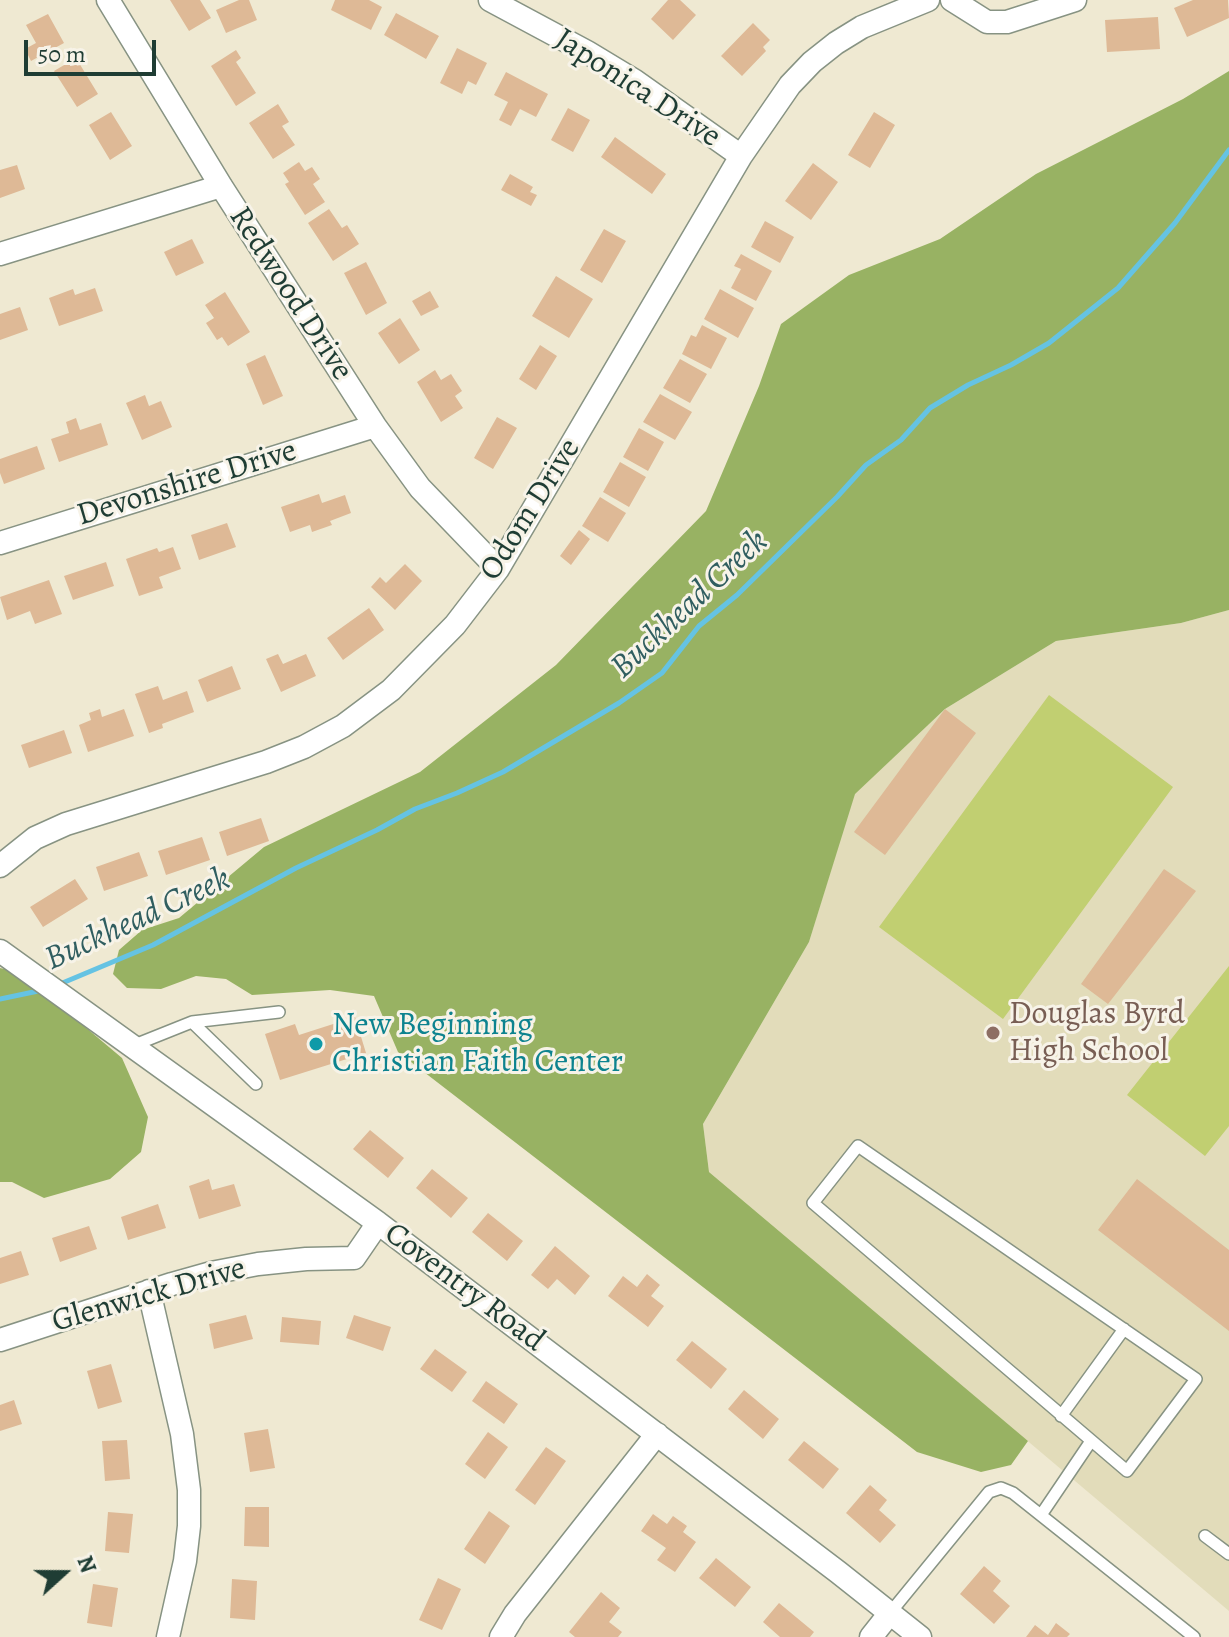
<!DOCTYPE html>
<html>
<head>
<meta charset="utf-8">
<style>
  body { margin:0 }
  #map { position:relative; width:1229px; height:1637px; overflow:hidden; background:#efe9d2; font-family:Alegreya,serif }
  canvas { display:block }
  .north { position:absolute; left:24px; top:1533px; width:80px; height:80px; -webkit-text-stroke:6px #f7f3e8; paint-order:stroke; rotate:69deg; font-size:22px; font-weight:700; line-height:32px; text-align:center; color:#1f3d34 }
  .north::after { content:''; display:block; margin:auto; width:28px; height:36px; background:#1f3d34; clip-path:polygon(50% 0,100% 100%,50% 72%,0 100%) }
  .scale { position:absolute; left:24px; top:40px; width:132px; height:36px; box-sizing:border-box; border:4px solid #1f3d34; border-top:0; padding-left:10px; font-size:24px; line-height:28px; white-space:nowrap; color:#1f3d34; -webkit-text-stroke:6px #f7f3e8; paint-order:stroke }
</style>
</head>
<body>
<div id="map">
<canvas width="1229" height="1637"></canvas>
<div class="north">N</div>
<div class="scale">50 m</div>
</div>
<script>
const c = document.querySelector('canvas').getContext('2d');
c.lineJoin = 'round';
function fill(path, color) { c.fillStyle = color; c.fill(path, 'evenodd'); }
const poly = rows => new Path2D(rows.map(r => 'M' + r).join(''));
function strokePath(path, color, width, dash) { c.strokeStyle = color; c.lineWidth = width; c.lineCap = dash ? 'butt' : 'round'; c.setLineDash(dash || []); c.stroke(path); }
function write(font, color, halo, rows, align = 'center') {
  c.font = font + ' Alegreya,serif'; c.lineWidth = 6; c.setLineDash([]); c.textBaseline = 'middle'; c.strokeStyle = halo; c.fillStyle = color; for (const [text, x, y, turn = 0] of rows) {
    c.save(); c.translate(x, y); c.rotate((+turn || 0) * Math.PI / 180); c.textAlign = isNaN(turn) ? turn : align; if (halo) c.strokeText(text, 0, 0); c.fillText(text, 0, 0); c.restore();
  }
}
fill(poly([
  [1229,610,1229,1611,709,1172,703,1124,809,942,854,794,945,709,1056,641,1181,623]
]), '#e2dcba');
fill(poly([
  [1049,695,1173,787,1003,1019,879,927],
  [1229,966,1229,1126,1205,1156,1127,1095]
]), '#c1cf71');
fill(poly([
  [1229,71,1229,610,1181,623,1056,641,945,709,855,794,809,942,703,1124,709,1172,1028,1441,1011,1465,981,1472,917,1452,398,1052,374,996,330,990,252,995,226,979,196,976,161,989,127,988,113,974,119,950,142,930,179,918,264,847,420,772,556,665,706,511,759,386,781,324,849,275,940,239,1036,174,1183,99],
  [0,968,21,973,122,1058,148,1117,141,1152,110,1179,44,1198,12,1182,0,1182]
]), '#98b263');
strokePath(poly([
  [60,984,153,945,296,868,377,830,415,809,457,793,503,772,619,703,662,673,699,626,737,595,837,497,866,465,901,440,930,408,968,385,1011,365,1049,343,1118,288,1175,223,1229,150],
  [0,999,43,990]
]), '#65c3e3', 5);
fill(poly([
  [170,0,200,0,211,18,189,31],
  [239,0,249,0,257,20,226,33,216,10],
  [335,0,369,0,382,7,371,30,331,10],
  [668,0,680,0,696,15,673,40,651,19],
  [1193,0,1228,0,1229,18,1187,37,1174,8],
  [396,13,439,36,426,59,384,35],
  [48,14,64,43,31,61,25,49,36,43,26,25],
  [1158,17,1160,49,1107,52,1105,20],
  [753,23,770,40,763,47,766,51,742,76,721,56],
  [457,48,487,63,476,85,468,81,462,94,440,83],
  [236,50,241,58,236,62,256,93,236,106,211,66],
  [76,58,98,94,77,107,54,71],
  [506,72,548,94,536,117,520,109,511,126,499,120,508,102,494,95],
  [278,104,289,122,282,126,295,145,273,159,249,123],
  [568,108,590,120,573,152,551,140],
  [111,112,132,146,110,160,89,125],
  [874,112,895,125,870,168,848,155],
  [615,137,666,174,652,194,601,157],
  [299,162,305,171,312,167,320,179,313,184,325,202,305,215,285,184,289,182,283,173],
  [813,163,838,182,811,220,785,201],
  [17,165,25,189,0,198,0,170],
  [510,174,533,187,530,192,537,195,531,206,501,190],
  [329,209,342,228,347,225,359,244,333,261,308,223],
  [765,221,794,237,780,263,751,247],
  [604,229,626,241,602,283,580,270],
  [192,239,204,263,176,276,164,252],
  [741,254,772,271,756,301,731,288,741,269,734,266],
  [366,262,387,303,366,315,344,273],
  [556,276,593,299,569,338,532,316],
  [95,288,103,311,59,326,49,298,73,289,75,295],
  [720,289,754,308,738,338,704,319],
  [430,291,439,307,421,316,412,301],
  [225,292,250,332,228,346,222,337,217,340,206,323,214,318,205,305],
  [20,307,28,330,0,340,0,314],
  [400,318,420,350,399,364,378,333],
  [702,325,727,338,711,369,682,354,691,335,696,337],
  [540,345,557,356,536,390,519,379],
  [265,355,283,396,263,405,246,364],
  [680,359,707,374,690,403,663,388],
  [435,370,441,380,451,374,462,391,455,396,463,408,441,422,417,382],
  [660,394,692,412,675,440,643,422],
  [145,395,149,406,161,401,172,427,142,440,126,403],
  [497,417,517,428,493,469,474,458],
  [76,418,80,430,101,423,108,445,59,462,51,439,69,433,66,422],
  [639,428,664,442,648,471,623,457],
  [37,446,45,469,4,484,0,473,0,459],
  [620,462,646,477,629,507,603,492],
  [319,494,322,503,345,495,351,513,330,521,332,525,312,532,310,525,290,532,281,507],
  [600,497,626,513,608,542,582,526],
  [227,523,236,547,199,560,191,535],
  [579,530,590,539,571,565,560,556],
  [173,547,181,569,159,577,163,588,139,596,126,559,157,548,159,552],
  [106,562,114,586,73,600,64,576],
  [405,564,422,581,395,610,371,587,380,577,386,583],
  [49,580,62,614,35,624,30,611,7,620,0,597],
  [369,608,384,630,343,660,327,638],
  [278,654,283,664,306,654,316,676,281,692,266,659],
  [232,666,241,689,207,702,198,680],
  [158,686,163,700,187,691,194,712,162,724,163,728,149,733,135,694],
  [100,709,102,717,124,709,134,736,88,752,79,725,91,720,89,713],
  [945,709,976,733,885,855,854,832],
  [64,730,72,753,29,768,21,745],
  [261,818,269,841,227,856,219,832],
  [202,837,210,860,166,875,158,851],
  [139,852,148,876,104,891,96,867],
  [1164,869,1196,891,1108,1004,1081,984],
  [75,879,88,899,43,927,30,907],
  [355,1017,366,1053,280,1080,265,1034,295,1024,299,1035],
  [370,1130,404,1158,388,1178,353,1149],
  [432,1169,468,1198,451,1218,416,1188],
  [209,1179,212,1190,234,1184,241,1206,199,1219,189,1186],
  [1137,1179,1229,1250,1229,1331,1098,1230],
  [158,1204,166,1228,128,1240,121,1217],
  [488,1213,523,1241,507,1261,472,1232],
  [89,1226,97,1249,60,1262,52,1238],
  [555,1246,590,1276,575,1295,557,1279,548,1289,531,1275],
  [21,1251,29,1275,0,1284,0,1258],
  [647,1274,660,1285,651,1296,664,1306,648,1327,608,1296,623,1276,637,1287],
  [246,1315,253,1339,214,1349,209,1324],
  [354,1315,391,1327,383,1351,346,1338],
  [282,1317,321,1321,319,1345,280,1342],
  [692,1341,727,1369,711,1389,676,1360],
  [435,1349,467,1372,452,1392,420,1369],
  [111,1364,122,1402,98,1409,87,1371],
  [486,1381,518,1404,504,1424,472,1401],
  [744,1390,779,1419,763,1439,728,1409],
  [14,1400,22,1424,0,1431,0,1405],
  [268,1429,275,1468,250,1472,244,1433],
  [488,1432,508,1447,485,1479,465,1464],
  [127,1440,130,1479,105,1481,102,1441],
  [804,1441,839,1469,823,1489,788,1460],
  [546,1447,566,1461,535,1505,515,1490],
  [870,1485,887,1500,879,1510,896,1525,880,1543,846,1513],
  [245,1507,269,1507,269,1547,244,1546],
  [489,1511,510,1526,485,1564,464,1549],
  [108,1512,133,1514,129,1553,105,1551],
  [653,1514,667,1524,673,1516,687,1526,683,1532,696,1542,675,1572,657,1560,666,1548,641,1531],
  [716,1558,751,1587,735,1607,699,1578],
  [984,1566,1001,1581,993,1591,1010,1606,994,1624,960,1594],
  [438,1578,461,1589,442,1630,419,1620],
  [232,1579,257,1581,255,1620,230,1618],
  [93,1584,118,1588,112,1627,87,1623],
  [601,1592,620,1608,609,1622,622,1632,618,1637,575,1637,569,1632],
  [779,1603,814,1632,810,1637,780,1637,763,1622],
  [1056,1623,1070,1634,1067,1637,1026,1637,1035,1625,1048,1635]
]), '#deb996');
const lane = poly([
  [192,1022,279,1012],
  [132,1046,192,1022,256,1084],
  [858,1146,1196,1379,1127,1471,813,1203,858,1146],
  [1061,1416,1124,1329],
  [1041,1515,1091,1441],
  [1205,1536,1229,1554],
  [890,1613,989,1492,1001,1488,1013,1493,1194,1637]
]);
const street = poly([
  [108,0,221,186,375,426,420,488,498,569],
  [490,0,587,52,635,81,741,156],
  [952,0,987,22,1007,22,1075,0],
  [0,254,221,186],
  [0,543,375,426],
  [0,866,35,838,66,824,266,762,304,747,343,726,391,690,455,625,498,569,741,156,790,85,812,62,836,43,862,27,928,0],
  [0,951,378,1223,838,1572,920,1637],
  [149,1291,182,1434,189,1490,189,1526,185,1561,168,1637],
  [0,1340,172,1284,211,1273,258,1264,306,1259,354,1258,378,1223],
  [501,1637,515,1614,657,1434],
  [871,1637,890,1613]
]);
strokePath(lane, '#879383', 14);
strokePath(street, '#879383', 25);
strokePath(lane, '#fff', 11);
strokePath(street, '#fff', 22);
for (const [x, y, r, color] of [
  [993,1033,8,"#8d6e63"],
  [316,1044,8,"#0f9aa8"]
]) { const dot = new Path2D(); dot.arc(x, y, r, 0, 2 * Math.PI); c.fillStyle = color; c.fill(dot); strokePath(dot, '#f7f3e8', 3); }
write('32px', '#1f3d34', '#f7f3e8', [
  ["Japonica Drive",637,89,33],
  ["Redwood Drive",290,294,57],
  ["Devonshire Drive",187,484,-17],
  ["Odom Drive",531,510,-58],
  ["Coventry Road",464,1288,37],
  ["Glenwick Drive",149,1296,-16]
]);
write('32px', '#785e54', '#f7f3e8', [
  ["Douglas Byrd",1009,1015],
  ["High School",1009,1052]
], 'left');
write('32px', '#0d838f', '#f7f3e8', [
  ["New Beginning",332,1026],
  ["Christian Faith Center",332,1063]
], 'left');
write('italic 34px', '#305e60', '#f7f3e8', [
  ["Buckhead Creek",690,605,-43],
  ["Buckhead Creek",138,920,-25]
]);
</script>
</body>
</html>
